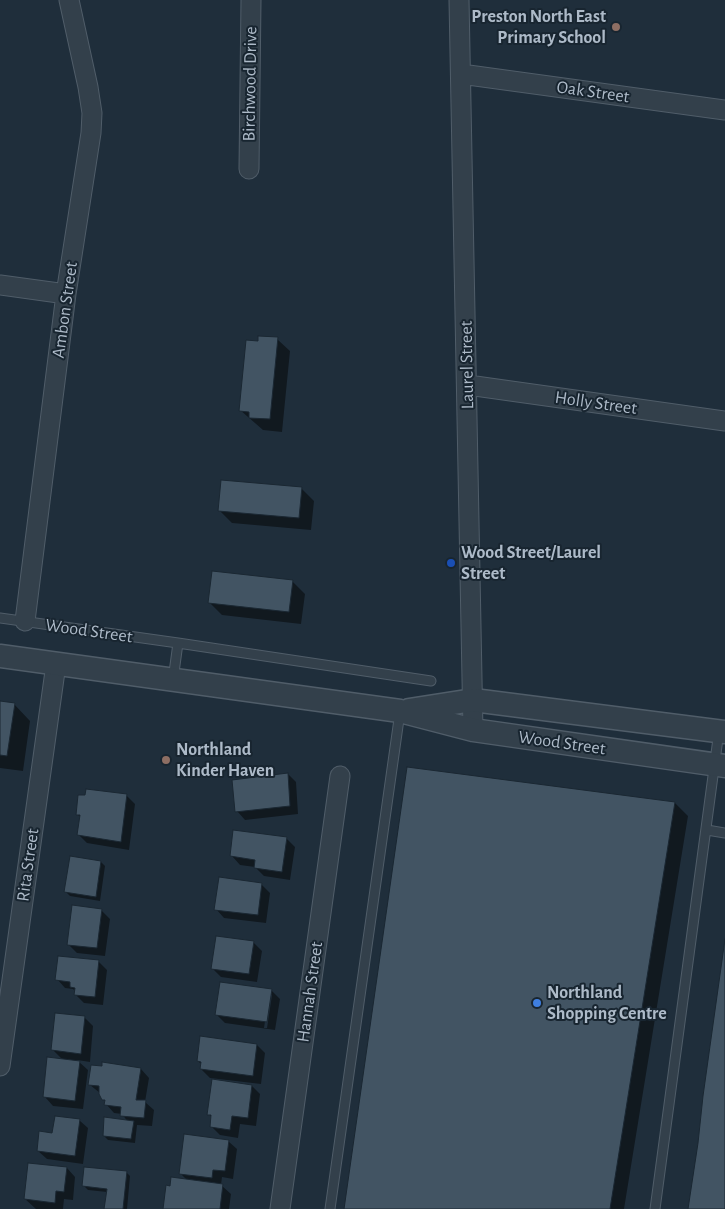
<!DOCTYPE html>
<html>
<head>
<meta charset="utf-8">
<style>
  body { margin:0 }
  canvas { display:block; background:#1f2e3b }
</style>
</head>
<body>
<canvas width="725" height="1209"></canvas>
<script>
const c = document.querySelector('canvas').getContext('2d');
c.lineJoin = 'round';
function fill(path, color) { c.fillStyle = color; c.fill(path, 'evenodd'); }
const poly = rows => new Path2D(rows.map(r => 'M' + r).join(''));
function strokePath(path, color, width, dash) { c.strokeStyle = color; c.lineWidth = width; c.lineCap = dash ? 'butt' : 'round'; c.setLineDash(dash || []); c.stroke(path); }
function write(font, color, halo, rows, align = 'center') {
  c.font = font + ' "Alegreya Sans",sans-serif'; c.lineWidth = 4; c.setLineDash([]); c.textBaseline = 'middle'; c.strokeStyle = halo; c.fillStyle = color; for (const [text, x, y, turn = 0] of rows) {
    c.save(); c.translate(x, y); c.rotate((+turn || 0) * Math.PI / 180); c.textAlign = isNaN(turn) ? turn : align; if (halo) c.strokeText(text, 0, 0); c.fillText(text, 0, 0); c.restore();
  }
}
fill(poly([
  [277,339,290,351,282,432,263,430,240,410,259,342],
  [301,488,314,501,311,530,232,523,220,511],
  [292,581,305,594,301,624,222,615,209,602],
  [0,702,14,704,30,721,23,771,0,768],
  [288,774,296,782,298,814,245,820,237,811],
  [126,795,135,804,129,850,87,843,78,834,81,818,77,814],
  [675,803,688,816,624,1209,346,1209],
  [286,838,295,847,290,880,264,876,255,867,240,865,232,856],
  [101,862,105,866,100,901,70,896,66,892],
  [261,884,270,893,266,923,224,918,216,909],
  [101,910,110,919,105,956,77,953,68,944],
  [253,942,262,951,257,982,221,977,212,968],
  [98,961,107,970,103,1005,84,1003,75,994,76,992,73,989,65,988,57,979],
  [271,990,280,999,275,1030,225,1023,216,1014],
  [269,995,272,995,267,1028,264,1028],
  [56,1015,85,1018,93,1026,90,1062,77,1060,88,1070,83,1109,53,1106,45,1097,63,1060,53,1050],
  [257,1045,265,1053,261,1084,210,1078,201,1069,202,1065,198,1061],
  [141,1069,149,1078,145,1102,154,1110,152,1126,137,1125,135,1143,108,1140,104,1136,128,1122,122,1114,114,1113,106,1104,106,1102,100,1093,90,1085],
  [252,1086,260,1094,256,1126,240,1124,238,1138,220,1135,211,1126,212,1118,209,1114],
  [79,1120,88,1128,83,1164,47,1159,38,1151],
  [228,1141,237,1149,233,1179,222,1177,221,1185,231,1194,229,1209,165,1209,171,1187,187,1180,180,1173],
  [67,1168,75,1177,73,1200,64,1199,63,1209,29,1209,36,1209,25,1199],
  [126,1172,130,1176,127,1209,106,1209,107,1192,88,1190,84,1186]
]), '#0007');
const building = poly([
  [258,336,278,337,270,419,249,418,249,412,239,411,246,340,258,341,258,336],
  [221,480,302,487,299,518,218,511,221,480],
  [212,571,293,580,289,612,208,603,212,571],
  [0,701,15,703,7,756,0,755,0,701],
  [407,767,675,802,610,1209,344,1209,407,767],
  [288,773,290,806,235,812,232,780,288,773],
  [86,789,127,794,121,842,77,835,80,815,76,815,78,795,85,795,86,789],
  [233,830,287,837,282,872,254,868,255,860,230,856,233,830],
  [70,856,101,861,96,897,64,892,70,856],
  [219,877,262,883,258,915,214,910,219,877],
  [72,905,102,909,97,948,67,945,72,905],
  [216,936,254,941,249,974,211,969,216,936],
  [725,939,725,1209,688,1209,698,1143,703,1096,725,939],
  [58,956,99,960,95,997,74,995,75,988,70,987,70,982,55,980,58,956],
  [220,982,272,989,267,1022,215,1015,220,982],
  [55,1013,85,1016,81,1054,51,1050,55,1013],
  [200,1036,257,1044,253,1076,200,1069,201,1062,197,1061,200,1036],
  [47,1057,80,1061,75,1101,43,1097,47,1057],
  [102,1062,141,1068,136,1100,146,1100,144,1118,120,1116,121,1107,104,1105,105,1100,102,1100,99,1094,99,1086,88,1085,91,1065,102,1066,102,1062],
  [212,1079,252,1085,248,1118,232,1116,230,1130,210,1127,211,1115,207,1115,212,1079],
  [55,1116,80,1119,75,1156,37,1151,39,1131,52,1133,55,1116],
  [104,1117,134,1121,131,1139,103,1136,104,1117],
  [184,1134,229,1140,225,1171,213,1170,212,1178,179,1174,184,1134],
  [28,1163,67,1167,64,1192,56,1191,55,1203,24,1199,28,1163],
  [84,1167,127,1171,123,1209,104,1209,107,1189,82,1186,84,1167],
  [171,1177,223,1184,220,1209,163,1209,166,1185,170,1186,171,1177]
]);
fill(building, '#425463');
strokePath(building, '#1a2732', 1);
const service = poly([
  [0,618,178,643,173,680],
  [178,643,431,681],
  [707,830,725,833],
  [330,1209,400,712],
  [655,1209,719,731]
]);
const minor = poly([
  [459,0,473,730],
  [461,74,725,110],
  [249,169,251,0],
  [0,285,66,294],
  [468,385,725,421],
  [25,621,66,294,91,133,92,113,88,87,69,0],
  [0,1066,56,664],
  [280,1209,340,776]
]);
const tertiary = poly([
  [0,656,400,711,473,730,725,766],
  [409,710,473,700,725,732]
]);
strokePath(service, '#505d69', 11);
strokePath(minor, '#505d69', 21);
strokePath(tertiary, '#505d69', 25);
strokePath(service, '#33404b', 9);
strokePath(minor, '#33404b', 19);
strokePath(tertiary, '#33404b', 22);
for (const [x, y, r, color] of [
  [616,27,5,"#8d6e63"],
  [451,563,5,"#1a4fb4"],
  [166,760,5,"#8d6e63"],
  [537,1003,5,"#3f7fe0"]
]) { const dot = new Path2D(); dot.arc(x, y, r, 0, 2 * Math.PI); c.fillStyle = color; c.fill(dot); strokePath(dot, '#182530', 2); }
write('bold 18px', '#adbac8', '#182530', [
  ["Preston North East",606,17,"right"],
  ["Primary School",606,38,"right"],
  ["Wood Street/Laurel",461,553],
  ["Street",461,574],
  ["Northland",176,750],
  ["Kinder Haven",176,771],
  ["Northland",547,993],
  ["Shopping Centre",547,1014]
], 'left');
write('18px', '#adbac8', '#182530', [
  ["Birchwood Drive",250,84,-89],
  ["Oak Street",593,92,8],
  ["Ambon Street",65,310,-82],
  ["Laurel Street",467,365,-91],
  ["Holly Street",596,403,8],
  ["Wood Street",89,631,8],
  ["Wood Street",562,743,8],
  ["Rita Street",28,865,-82],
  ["Hannah Street",310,992,-82]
]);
</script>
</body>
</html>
